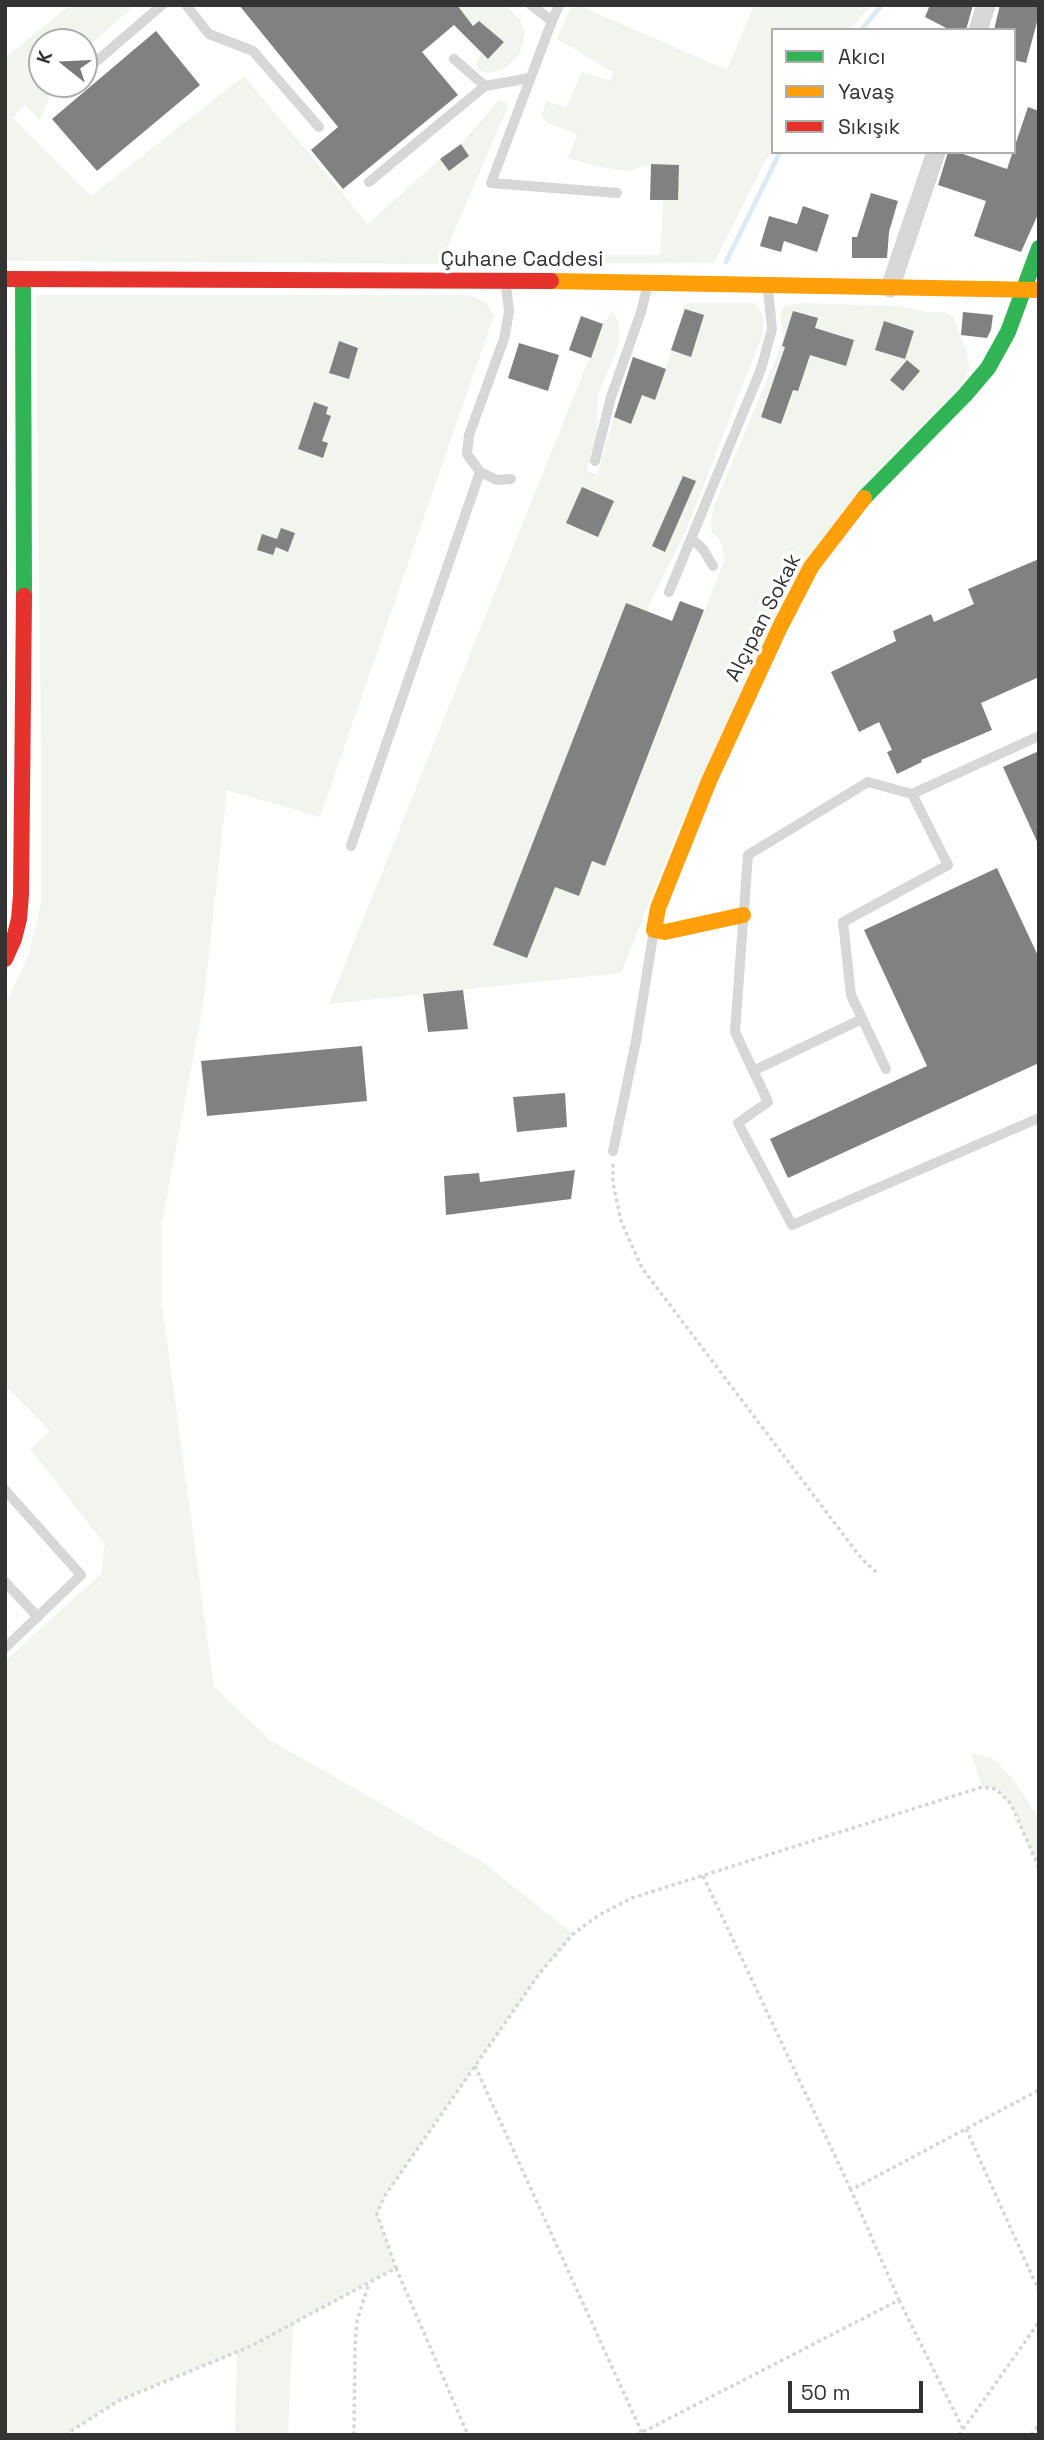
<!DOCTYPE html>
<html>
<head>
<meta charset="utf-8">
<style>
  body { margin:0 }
  #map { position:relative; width:1044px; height:2440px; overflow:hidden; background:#fff; font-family:"Space Grotesk",sans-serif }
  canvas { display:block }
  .frame { position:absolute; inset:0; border:7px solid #333; pointer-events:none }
  .legend { position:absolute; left:771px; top:28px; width:245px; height:126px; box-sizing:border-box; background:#fff; border:2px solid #adadad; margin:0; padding:9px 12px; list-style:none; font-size:21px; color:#333 }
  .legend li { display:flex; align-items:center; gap:14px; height:35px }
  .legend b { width:35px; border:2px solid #adadad }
  .north { position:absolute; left:28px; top:28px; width:70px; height:70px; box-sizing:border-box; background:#fff; border:2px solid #adadad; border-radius:50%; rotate:288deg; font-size:19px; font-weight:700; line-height:28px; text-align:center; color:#333 }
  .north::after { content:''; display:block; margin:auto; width:24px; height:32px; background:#7a7a7a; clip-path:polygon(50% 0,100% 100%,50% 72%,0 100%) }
  .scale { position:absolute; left:788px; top:2381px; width:135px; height:32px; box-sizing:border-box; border:4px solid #333; border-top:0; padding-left:9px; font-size:21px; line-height:24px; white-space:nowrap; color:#333; -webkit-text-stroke:5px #fff; paint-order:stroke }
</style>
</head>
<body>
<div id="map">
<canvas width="1044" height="2440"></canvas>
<div class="frame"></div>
<ul class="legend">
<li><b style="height:9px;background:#30b455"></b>Akıcı</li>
<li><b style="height:9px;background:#ff9f0a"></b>Yavaş</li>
<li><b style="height:9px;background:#e5322d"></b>Sıkışık</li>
</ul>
<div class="north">K</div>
<div class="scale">50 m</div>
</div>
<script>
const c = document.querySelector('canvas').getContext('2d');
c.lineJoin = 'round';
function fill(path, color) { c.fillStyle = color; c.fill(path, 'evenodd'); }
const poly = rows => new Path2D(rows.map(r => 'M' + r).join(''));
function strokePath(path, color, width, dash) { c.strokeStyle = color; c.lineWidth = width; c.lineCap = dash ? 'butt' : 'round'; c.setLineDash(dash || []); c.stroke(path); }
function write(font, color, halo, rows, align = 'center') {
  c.font = font + ' "Space Grotesk",sans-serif'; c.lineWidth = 7; c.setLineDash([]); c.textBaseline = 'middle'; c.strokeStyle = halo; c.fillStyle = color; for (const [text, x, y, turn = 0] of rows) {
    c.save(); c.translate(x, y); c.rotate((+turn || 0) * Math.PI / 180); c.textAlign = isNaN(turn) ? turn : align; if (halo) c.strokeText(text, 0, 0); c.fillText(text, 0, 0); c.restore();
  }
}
fill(poly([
  [70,5,135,5,84,51,84,42,42,42,42,84,54,84,40,120,25,105,13,118,91,196,244,76,368,224,440,159,449,171,469,156,461,144,499,100,506,102,507,109,440,264,5,261,5,58],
  [457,5,506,5,520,20,525,34,520,53,506,68,491,73,479,71,476,63,481,53,489,59,504,42,479,21,463,34,456,23],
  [572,5,578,5,727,70,754,5,871,5,850,30,773,30,773,146,714,263,465,264,467,255,660,255,663,200,678,200,679,165,651,164,628,171,599,167,568,158,577,134,546,122,541,115,547,101,566,108,582,72,610,81,613,72,557,39],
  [36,295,471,295,486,303,494,315,320,817,227,790,204,1000,162,1222,162,1305,214,1687,270,1740,484,1863,573,1934,539,1974,384,2197,377,2214,396,2268,293,2324,288,2435,235,2435,237,2352,118,2401,65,2435,5,2435,5,1661,101,1574,105,1544,30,1449,50,1431,5,1385,5,1006,29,954,41,903,41,751],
  [685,303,754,303,761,311,764,321,762,336,684,535,646,611,625,603,494,944,527,958,555,887,579,896,592,861,605,866,725,559,721,542,712,532,711,520,714,506,777,356,783,338,780,315,785,306,799,303,900,306,927,312,944,312,953,317,966,350,970,368,961,385,866,484,678,829,621,973,329,1004,603,324,612,311,619,323,620,341,598,395,597,433,587,471,597,475,632,356,666,368],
  [971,1753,994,1759,1013,1779,1039,1818,1039,1868,1011,1804,996,1789,982,1787]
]), '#f1f5ed');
strokePath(poly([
  [861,30,882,5],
  [726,262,780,152]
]), '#ddebf3', 5);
fill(poly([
  [239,5,457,5,473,26,479,21,504,42,488,59,454,25,422,52,458,95,343,189,311,150,338,127],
  [930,5,973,5,966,30,950,30,925,17],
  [1000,5,1039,5,1039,22,1037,22,1026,63,1014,60,1014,30,994,30],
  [156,31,200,85,97,171,52,119],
  [1028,107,1039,111,1039,212,1021,252,974,236,986,201,938,185,948,152,957,152,1007,169],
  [461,144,469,156,449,171,440,159],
  [651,164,679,165,678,200,650,200],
  [871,193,898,201,889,232,887,258,852,258,852,237,857,237],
  [803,206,829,215,817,252,784,241,781,252,760,246,769,216,797,224],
  [685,309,704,315,691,357,671,350],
  [793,311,818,318,815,328,854,340,846,366,810,355,798,391,793,390,781,424,761,417,785,347,782,346],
  [963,312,993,315,991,330,987,338,961,335],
  [581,316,603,324,591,358,569,350],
  [884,321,914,331,905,359,875,350],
  [339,341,358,348,349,379,329,373],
  [519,343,559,355,548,391,508,378],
  [633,357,666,369,655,400,642,395,631,424,614,417],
  [907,360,920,371,903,391,890,380],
  [314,402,328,407,326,414,331,416,322,441,328,443,323,458,298,449],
  [683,476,696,481,665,552,652,546],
  [582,487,614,501,598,537,566,523],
  [281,528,295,533,288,552,276,547,273,555,257,550,262,534,277,539],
  [1039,559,1039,677,981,703,992,730,921,760,922,762,897,774,887,752,892,750,879,722,859,732,831,672,896,641,893,631,931,614,934,622,974,604,968,589],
  [680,601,704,610,605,866,592,861,579,896,555,887,527,958,493,945,626,603,672,621],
  [1039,751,1039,846,1003,767],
  [997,868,1039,958,1039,1063,788,1178,770,1139,927,1066,864,930],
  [463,990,468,1029,428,1032,423,994],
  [362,1046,367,1101,207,1116,201,1061],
  [565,1093,567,1127,517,1132,513,1097],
  [575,1170,571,1199,446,1215,444,1176,479,1173,480,1182]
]), '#818181');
strokePath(poly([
  [613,1164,613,1183,621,1221,642,1268,861,1558,876,1572],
  [703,1876,851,2190],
  [475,2066,643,2435],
  [966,2129,1039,2291],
  [396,2268,468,2435],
  [899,2300,963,2429],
  [65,2435,118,2401,249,2347,396,2268,377,2214,384,2197,539,1974,573,1934,599,1915,632,1898,982,1787,996,1789,1011,1804,1039,1868],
  [354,2435,355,2346,357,2321,369,2283],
  [637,2435,899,2300,851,2190,1039,2090],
  [959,2435,1039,2322],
  [1031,2435,1039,2424]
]), '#d6d6d6', 3.5, [3.5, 3.5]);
strokePath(poly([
  [186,5,209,34,253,51,319,127],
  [531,5,552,21,559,5],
  [552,21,491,183,617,193],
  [454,59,485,86,530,78],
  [84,72,162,5],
  [369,182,485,86],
  [595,461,611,397,641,312,648,284],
  [480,472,497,480,511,479],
  [691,538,703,549,713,566],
  [669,592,761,369,772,329,768,289],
  [912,794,868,782,748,855,735,1032,768,1102,738,1123,792,1225,1039,1118],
  [351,846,480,472,467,454,469,435,504,339,509,312,506,285],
  [886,1069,851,995,843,922,948,865,912,794,1039,736],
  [753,1071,862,1019],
  [613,1151,636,1041,654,930],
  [5,1490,81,1575,5,1648],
  [5,1582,38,1617]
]), '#d7d7d7', 10);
strokePath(poly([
  [978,30,986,5],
  [890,288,936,152]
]), '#d7d7d7', 19);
strokePath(poly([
  [23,279,24,596],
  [864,498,965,395,988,368,1008,332,1039,248]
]), '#30b455', 16);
strokePath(poly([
  [551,281,1039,290],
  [743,915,665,932,654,930,658,908,709,781,780,627,811,567,864,498]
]), '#ff9f0a', 16);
strokePath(poly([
  [5,279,551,281],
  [5,959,14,939,19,919,21,895,24,596]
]), '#e5322d', 16);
write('21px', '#333', '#fff', [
  ["Çuhane Caddesi",522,260],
  ["Alçıpan Sokak",764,618,-63]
]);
</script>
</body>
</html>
